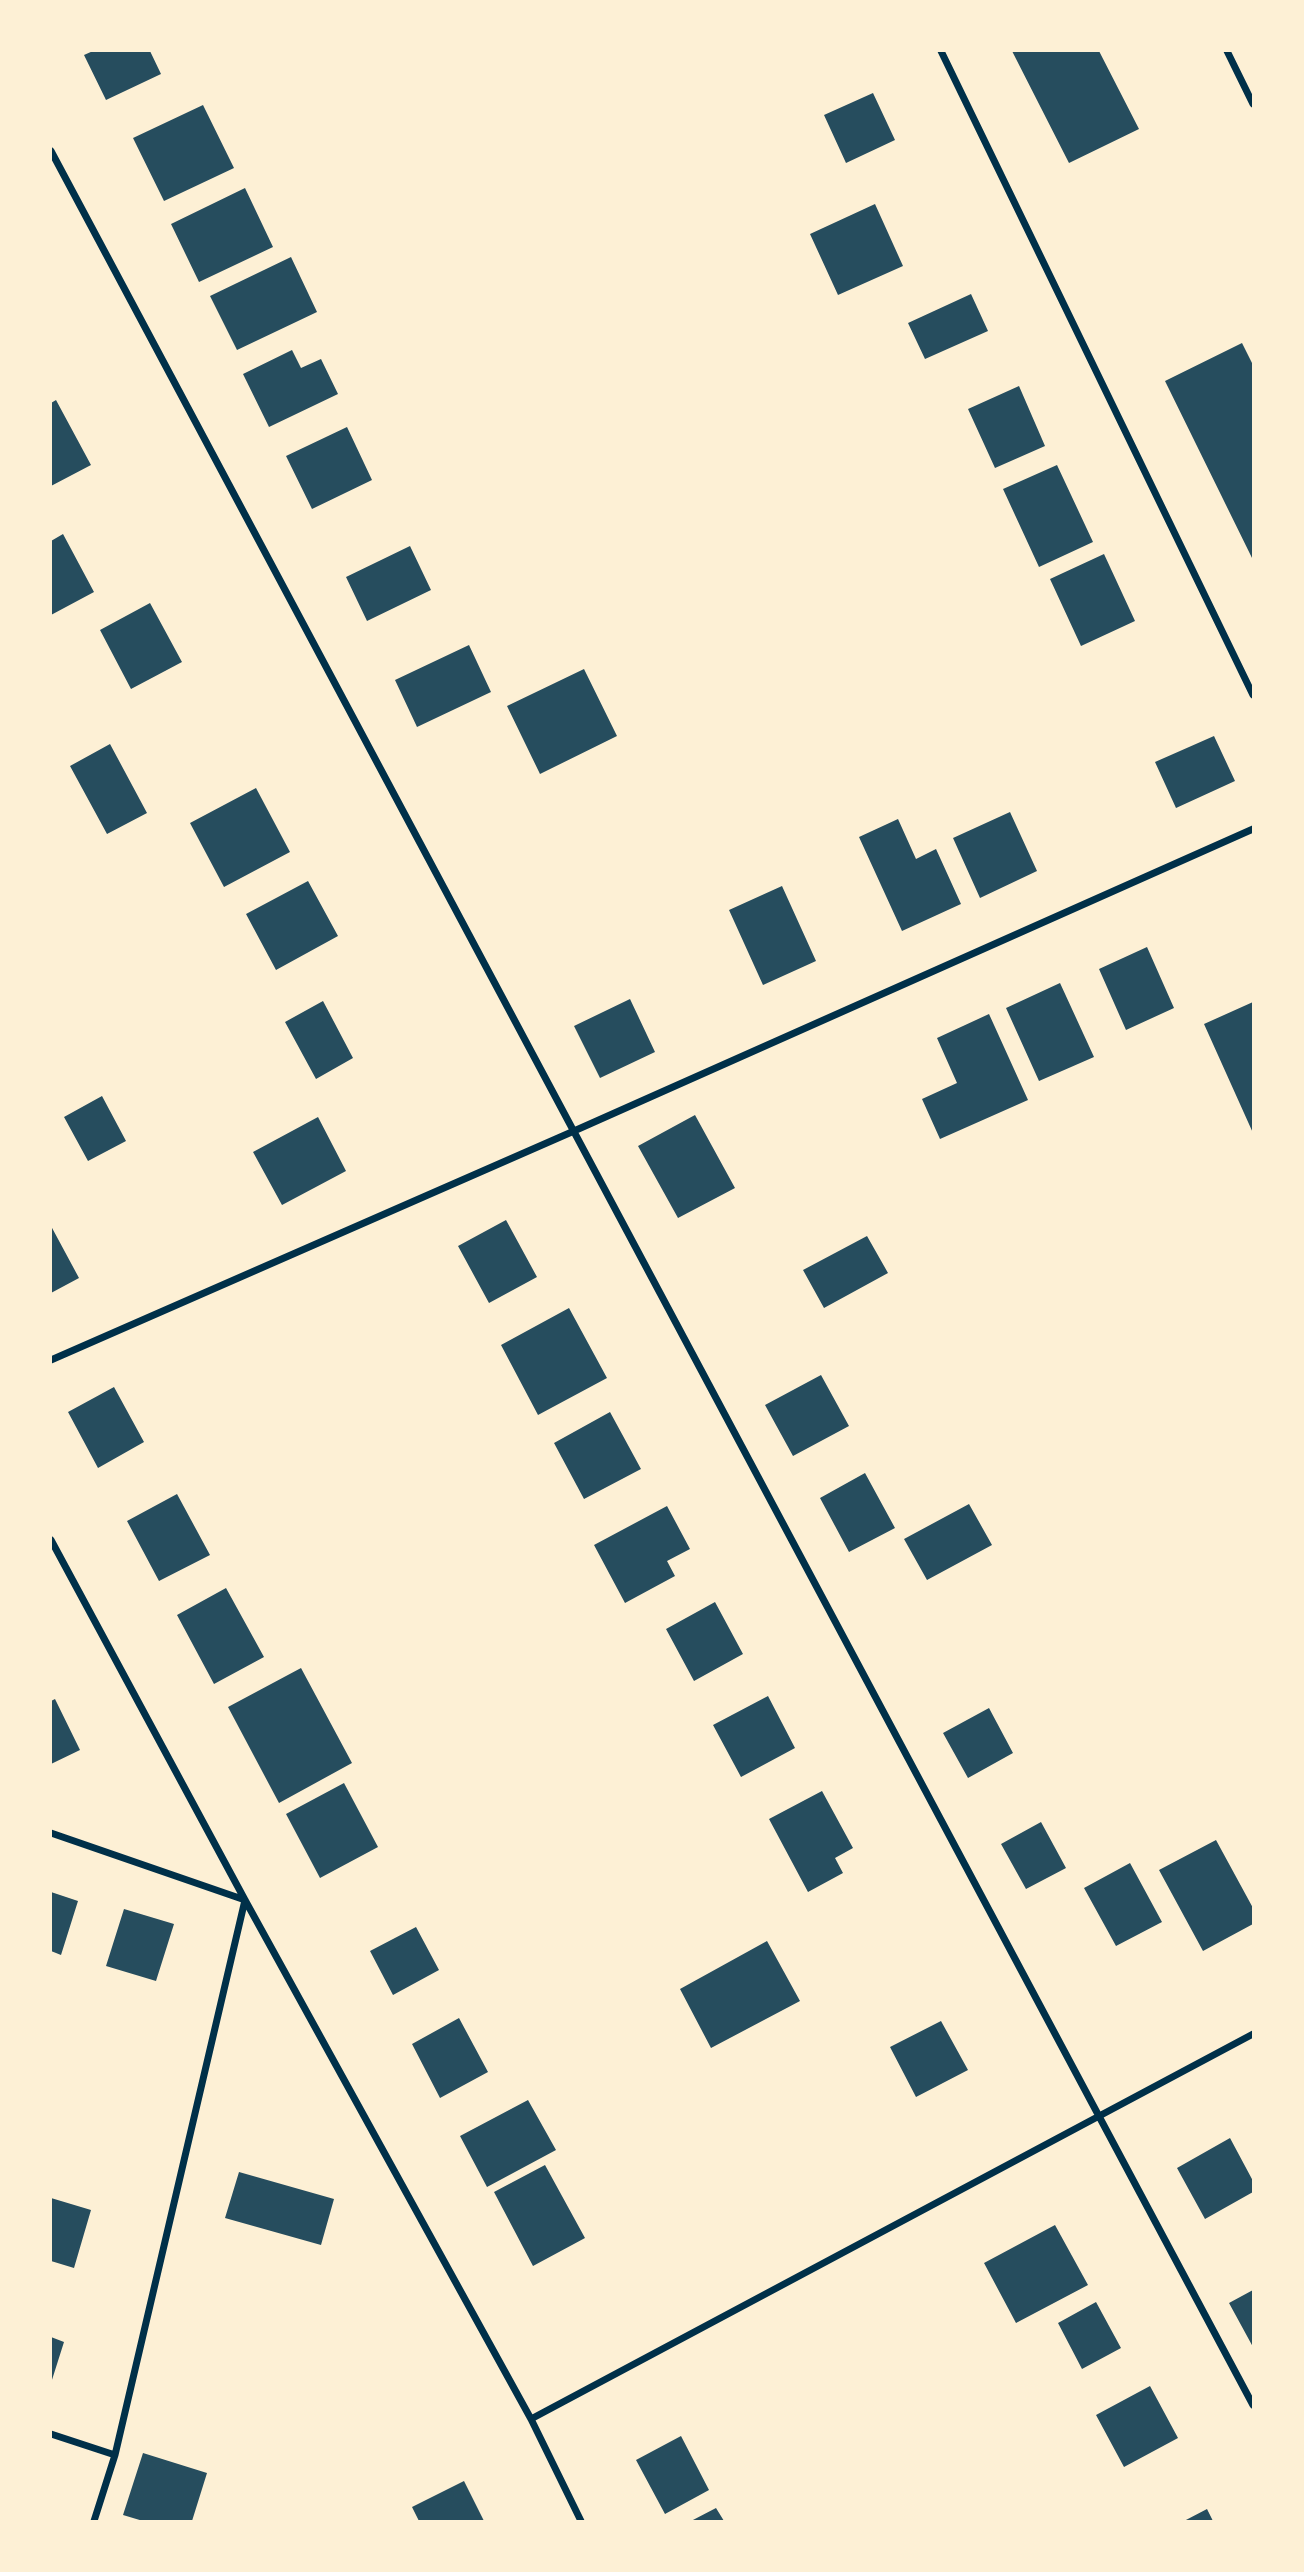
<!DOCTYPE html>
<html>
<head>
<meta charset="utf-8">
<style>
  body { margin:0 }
  #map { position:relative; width:1304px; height:2572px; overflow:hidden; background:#fdf0d5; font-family:Raleway,sans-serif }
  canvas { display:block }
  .frame { position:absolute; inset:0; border:52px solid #fdf0d5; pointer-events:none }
</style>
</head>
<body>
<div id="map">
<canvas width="1304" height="2572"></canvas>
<div class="frame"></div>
</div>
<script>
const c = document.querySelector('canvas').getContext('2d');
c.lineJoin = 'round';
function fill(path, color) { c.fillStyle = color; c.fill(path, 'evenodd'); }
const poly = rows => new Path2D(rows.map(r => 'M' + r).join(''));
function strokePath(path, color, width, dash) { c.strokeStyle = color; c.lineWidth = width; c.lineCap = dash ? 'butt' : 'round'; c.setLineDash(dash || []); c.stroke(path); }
fill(poly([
  [93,51,150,51,161,74,106,100,84,55],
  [1012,51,1099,51,1139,129,1069,163],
  [873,93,895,140,846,163,824,115],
  [203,105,234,168,164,201,133,138],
  [245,188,273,247,199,282,171,224],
  [875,204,903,266,838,295,810,234],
  [291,257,317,312,237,350,210,296],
  [971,294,988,331,925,359,908,323],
  [1242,343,1253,365,1253,560,1165,381],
  [292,350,301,368,321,359,338,394,269,427,243,374],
  [1019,386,1045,446,995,468,968,409],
  [56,400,91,465,51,486,51,403],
  [347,427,372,480,312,509,286,456],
  [1057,465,1093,542,1039,567,1003,489],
  [63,534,94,592,51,615,51,541],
  [410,546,431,590,367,621,346,577],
  [1104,554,1135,621,1081,646,1050,579],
  [150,603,182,662,131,689,100,630],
  [469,645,491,692,417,727,395,680],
  [584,669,617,736,540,774,507,706],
  [1214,736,1235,781,1176,808,1155,762],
  [110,744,147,813,107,834,70,766],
  [256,788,290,852,224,887,190,823],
  [1010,812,1037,871,980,898,953,838],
  [898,819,916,859,936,849,961,904,902,931,859,837],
  [308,881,338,936,276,970,246,914],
  [782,886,816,961,763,985,729,910],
  [1147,947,1174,1008,1126,1030,1099,969],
  [1060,983,1094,1057,1039,1081,1006,1008],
  [630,999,655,1052,600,1078,574,1026],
  [323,1001,353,1058,316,1079,285,1022],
  [1253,1002,1253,1133,1204,1024],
  [989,1014,1028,1100,940,1139,922,1099,957,1083,937,1038],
  [102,1096,126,1141,88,1161,64,1117],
  [695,1115,735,1188,678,1218,638,1146],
  [318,1117,346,1171,282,1205,253,1152],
  [506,1220,537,1277,489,1303,458,1246],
  [51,1226,79,1278,51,1293],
  [867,1236,888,1273,824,1308,803,1270],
  [569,1308,607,1378,538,1415,501,1345],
  [821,1375,849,1426,793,1456,765,1405],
  [114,1387,144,1442,98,1468,68,1412],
  [610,1412,641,1469,584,1499,554,1443],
  [865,1473,895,1528,849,1552,820,1498],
  [177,1494,210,1555,159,1581,127,1521],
  [969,1504,992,1545,927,1580,904,1539],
  [667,1506,690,1549,667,1561,675,1576,625,1603,594,1545],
  [226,1588,264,1657,214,1684,177,1615],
  [715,1602,743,1654,694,1681,666,1629],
  [301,1668,352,1763,279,1803,228,1707],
  [768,1696,795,1748,741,1777,713,1725],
  [55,1699,80,1750,51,1764,51,1701],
  [989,1708,1013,1753,968,1778,943,1733],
  [344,1783,378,1847,320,1878,286,1814],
  [822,1791,853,1848,835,1858,843,1873,808,1892,769,1819],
  [1041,1822,1066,1868,1026,1889,1001,1844],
  [1216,1840,1253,1908,1253,1924,1203,1951,1159,1870],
  [1130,1863,1162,1922,1116,1946,1084,1888],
  [51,1892,78,1901,61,1955,51,1951],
  [124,1909,174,1924,156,1981,106,1966],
  [416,1927,439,1970,393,1995,370,1951],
  [767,1941,800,2001,711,2048,680,1989],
  [459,2018,488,2072,440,2098,412,2044],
  [941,2021,968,2070,916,2097,890,2047],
  [528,2100,556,2150,487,2187,460,2136],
  [1230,2138,1253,2181,1253,2192,1205,2219,1177,2168],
  [545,2165,585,2238,533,2266,494,2192],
  [239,2172,334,2199,321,2245,225,2218],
  [51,2198,91,2210,74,2268,51,2261],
  [1055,2225,1088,2285,1016,2323,984,2263],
  [1253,2290,1253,2347,1229,2303],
  [1096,2302,1121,2348,1082,2369,1058,2323],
  [51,2337,64,2342,51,2383],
  [1150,2386,1178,2438,1124,2467,1096,2415],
  [681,2436,709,2490,665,2514,636,2460],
  [143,2453,207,2473,192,2521,143,2521,123,2515],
  [464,2481,484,2521,419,2521,412,2507],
  [716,2508,724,2521,691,2521],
  [1207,2509,1213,2521,1184,2521]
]), '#264d5e');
strokePath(poly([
  [941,51,1253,695],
  [1227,51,1253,104],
  [51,151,1253,2405],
  [51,1360,574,1131,1253,829],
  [51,1540,245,1900,531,2419,581,2521],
  [51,1833,245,1900,115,2455,94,2521],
  [531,2419,1253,2034],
  [51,2434,115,2455]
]), '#003049', 7);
</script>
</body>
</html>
